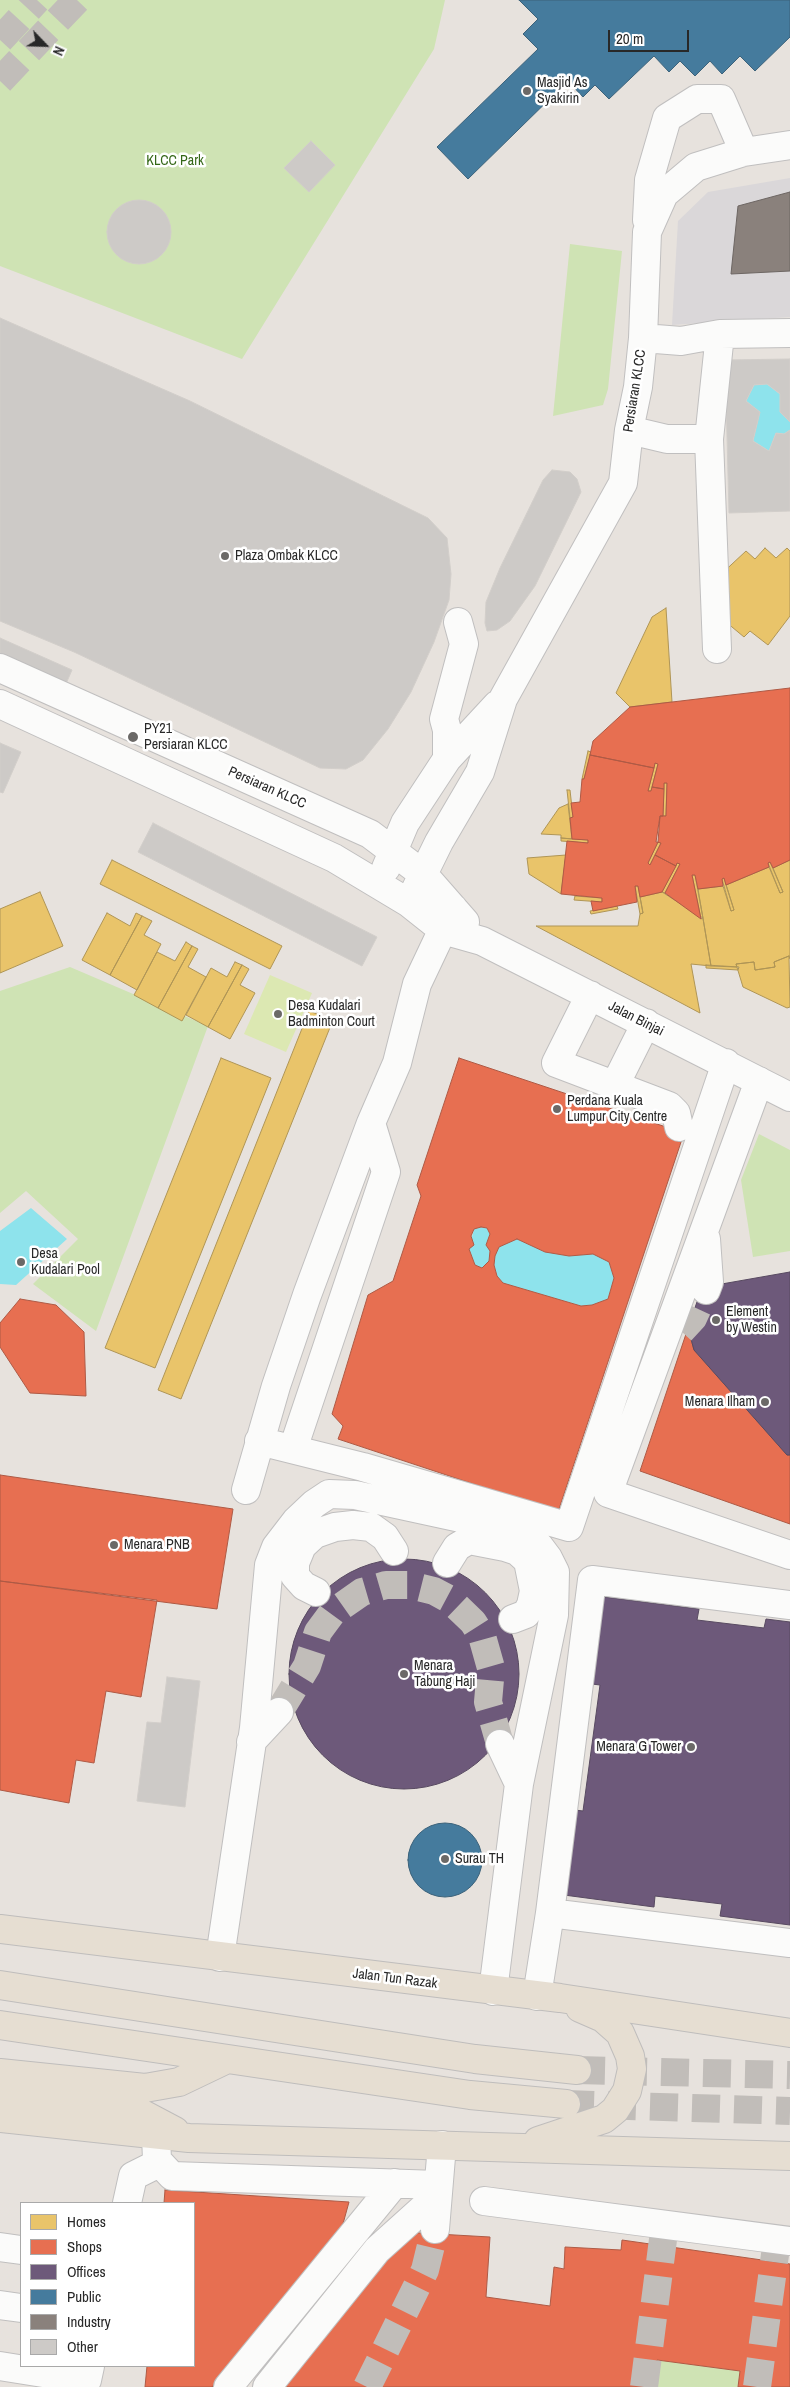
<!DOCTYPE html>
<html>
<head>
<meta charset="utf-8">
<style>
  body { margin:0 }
  #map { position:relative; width:790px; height:2387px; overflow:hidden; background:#e7e2dd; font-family:"Archivo Narrow",sans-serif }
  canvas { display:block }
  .legend { position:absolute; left:20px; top:2202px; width:175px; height:165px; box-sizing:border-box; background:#fff; border:1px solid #a9a9a9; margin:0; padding:6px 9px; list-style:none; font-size:15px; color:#282828 }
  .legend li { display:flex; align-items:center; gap:10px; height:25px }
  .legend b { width:25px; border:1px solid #a9a9a9 }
  .north { position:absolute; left:20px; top:20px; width:50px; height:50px; -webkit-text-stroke:4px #fff; paint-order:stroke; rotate:114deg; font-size:14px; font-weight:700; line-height:20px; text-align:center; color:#282828 }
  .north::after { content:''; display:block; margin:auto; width:18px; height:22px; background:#282828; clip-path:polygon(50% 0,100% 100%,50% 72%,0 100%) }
  .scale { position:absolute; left:608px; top:30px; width:81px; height:22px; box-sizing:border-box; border:2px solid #282828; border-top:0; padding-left:6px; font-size:15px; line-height:18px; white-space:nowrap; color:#282828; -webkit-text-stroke:4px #fff; paint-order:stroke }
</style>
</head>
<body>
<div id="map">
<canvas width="790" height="2387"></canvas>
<ul class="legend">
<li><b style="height:14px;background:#e9c46a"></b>Homes</li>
<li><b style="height:14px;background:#e76f51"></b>Shops</li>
<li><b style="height:14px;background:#6d597a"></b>Offices</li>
<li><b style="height:14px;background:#457b9d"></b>Public</li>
<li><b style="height:14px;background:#8a817c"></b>Industry</li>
<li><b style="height:14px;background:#cdcac7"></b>Other</li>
</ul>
<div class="north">N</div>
<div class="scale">20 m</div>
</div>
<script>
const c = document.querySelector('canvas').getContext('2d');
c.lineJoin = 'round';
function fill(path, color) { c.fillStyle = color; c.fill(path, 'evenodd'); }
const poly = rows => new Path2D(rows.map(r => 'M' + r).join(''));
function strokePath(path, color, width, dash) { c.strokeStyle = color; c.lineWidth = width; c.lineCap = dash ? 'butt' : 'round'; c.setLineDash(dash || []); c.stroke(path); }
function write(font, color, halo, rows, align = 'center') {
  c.font = font + ' "Archivo Narrow",sans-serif'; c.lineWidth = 5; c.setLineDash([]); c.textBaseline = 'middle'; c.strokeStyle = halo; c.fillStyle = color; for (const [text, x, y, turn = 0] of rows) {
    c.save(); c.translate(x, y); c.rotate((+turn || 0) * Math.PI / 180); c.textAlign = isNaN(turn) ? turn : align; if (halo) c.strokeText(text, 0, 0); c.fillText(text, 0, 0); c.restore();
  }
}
fill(poly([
  [790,178,790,317,672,325,678,221,708,192]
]), '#dad7d9');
fill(poly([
  [0,0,445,0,434,49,242,359,0,266],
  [570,244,622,251,608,389,603,405,553,416],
  [70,967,208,1026,96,1331,33,1284,78,1239,26,1191,0,1213,0,991],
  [759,1134,790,1150,790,1251,753,1257,741,1180],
  [657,2360,740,2371,738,2387,653,2387]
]), '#cfe3b4');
fill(poly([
  [270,975,312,993,286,1052,244,1034]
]), '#dce8b2');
fill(poly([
  [767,384,780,394,780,412,790,422,790,430,784,434,776,433,769,451,753,441,759,412,746,401,754,385],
  [31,1208,67,1239,16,1285,0,1284,0,1231],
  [481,1227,487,1228,490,1234,486,1245,490,1251,489,1261,482,1268,475,1265,469,1249,474,1229],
  [517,1239,545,1252,569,1256,593,1254,609,1262,614,1278,608,1299,592,1305,581,1306,503,1283,497,1276,494,1265,495,1256,499,1247]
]), '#8ee3ec');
const homes = poly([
  [765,548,776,558,787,548,790,551,790,616,768,645,750,631,744,637,720,617,717,578,746,551,755,559,765,548],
  [666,608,672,702,630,707,616,693,652,617,666,608],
  [588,751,591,752,584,779,582,779,588,751],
  [655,763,658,764,651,791,648,791,655,763],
  [664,783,667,783,666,816,663,816,664,783],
  [567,790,570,790,573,817,570,818,567,790],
  [568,804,572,839,561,838,561,835,541,834,559,808,568,804],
  [561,838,588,840,588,843,561,841,561,838],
  [658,842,661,843,650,865,648,863,658,842],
  [566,855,561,894,529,874,527,858,566,855],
  [112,860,282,946,270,969,100,884,112,860],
  [790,860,790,959,789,956,774,962,775,967,755,970,754,962,736,964,737,967,711,966,698,889,723,886,731,911,734,910,726,885,769,867,780,893,783,892,773,868,790,860],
  [770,862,783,892,780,893,768,863,770,862],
  [677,863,680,864,665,893,662,892,677,863],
  [692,875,695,875,703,918,701,919,692,875],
  [724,878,734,910,731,911,722,879,724,878],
  [635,886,638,886,643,913,640,914,635,886],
  [40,892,63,946,0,973,0,909,40,892],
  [662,892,703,918,711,966,691,964,700,1013,536,926,638,926,640,914,643,913,640,897,662,892],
  [575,896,602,898,602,902,574,900,575,896],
  [617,906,618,909,591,914,590,911,617,906],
  [107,913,130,926,136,913,142,916,110,975,82,960,107,913],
  [142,916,152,921,144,935,161,944,137,990,110,975,142,916],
  [186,942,192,946,158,1008,134,995,157,952,175,961,186,942],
  [192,946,198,949,188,967,206,977,182,1021,158,1008,192,946],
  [789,956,790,1007,787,1008,743,987,736,964,754,962,755,970,775,967,774,962,789,956],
  [235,962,242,965,208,1027,186,1015,211,968,227,977,235,962],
  [242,965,249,969,240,985,255,993,230,1039,208,1027,242,965],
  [706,965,739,967,738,970,706,968,706,965],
  [309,1011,333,1020,181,1399,158,1390,309,1011],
  [221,1058,271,1078,155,1368,105,1348,221,1058]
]);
fill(homes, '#e9c46a');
strokePath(homes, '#af9556', 1);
const shops = poly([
  [790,688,790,860,773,868,770,862,768,863,769,867,726,885,724,878,722,879,723,886,698,889,695,875,692,875,701,919,665,893,680,864,677,863,676,866,655,855,661,843,656,842,660,816,666,816,667,783,664,783,664,789,652,787,658,764,655,763,654,768,590,755,593,741,630,707,790,688],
  [590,755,654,768,648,791,651,791,652,787,664,789,663,816,660,816,658,842,648,863,650,865,655,855,676,866,662,892,640,897,638,886,635,886,637,902,593,911,591,901,602,902,602,898,561,894,567,841,588,843,588,840,572,839,570,818,573,817,571,803,580,802,582,779,584,779,590,755],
  [459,1058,684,1133,558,1512,338,1439,343,1426,332,1414,368,1295,393,1281,421,1196,417,1185,459,1058],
  [481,1227,487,1228,490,1234,486,1245,490,1251,489,1261,482,1268,475,1265,469,1249,474,1245,471,1236,474,1229,481,1227],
  [517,1239,545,1252,569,1256,593,1254,609,1262,614,1278,608,1299,592,1305,581,1306,503,1283,497,1276,494,1265,495,1256,499,1247,517,1239],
  [20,1299,56,1305,84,1332,86,1396,30,1393,0,1347,0,1323,20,1299],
  [688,1328,694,1350,787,1455,790,1455,790,1524,640,1471,688,1328],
  [0,1475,233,1509,217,1609,0,1581,0,1475],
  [0,1581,157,1600,141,1697,106,1691,94,1763,76,1760,69,1803,0,1790,0,1581],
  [165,2190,349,2202,341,2231,212,2387,145,2387,147,2366,194,2366,194,2203,164,2203,165,2190],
  [402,2232,490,2237,486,2297,550,2306,554,2267,564,2269,565,2247,621,2250,622,2240,790,2264,790,2387,738,2387,740,2371,657,2360,653,2387,273,2387,402,2232]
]);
fill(shops, '#e76f51');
strokePath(shops, '#ae5a45', 1);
const offices = poly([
  [790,1272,790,1455,787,1455,694,1350,688,1328,698,1299,716,1285,790,1272],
  '289 1674a115 115 0 1 1 230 0a115 115 0 1 1-230 0Z',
  [604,1597,699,1609,697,1620,764,1628,766,1619,790,1622,790,1925,720,1916,722,1904,655,1896,654,1907,564,1895,575,1810,583,1811,600,1685,592,1684,604,1597]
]);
fill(offices, '#6d597a');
strokePath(offices, '#584a61', 1);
const public = poly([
  [519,0,790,0,790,37,755,71,740,56,722,74,710,61,695,76,680,61,669,72,654,56,609,99,595,85,583,97,568,81,468,179,437,147,538,49,523,34,538,19,519,0],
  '408 1860a37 37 0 1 1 74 0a37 37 0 1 1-74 0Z'
]);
fill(public, '#457b9d');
strokePath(public, '#3c627a', 1);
const industry = poly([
  [790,192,790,271,731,274,738,206,790,192]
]);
fill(industry, '#8a817c');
strokePath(industry, '#6d6663', 1);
const building = poly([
  [311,141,335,165,309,192,284,168,311,141],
  '107 232a32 32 0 1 1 64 0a32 32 0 1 1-64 0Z',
  [0,318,190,401,428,518,447,538,451,574,449,600,434,642,411,692,388,729,363,760,346,769,320,768,74,652,0,621,0,318],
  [790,359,790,422,780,412,780,394,767,384,754,385,746,401,760,412,753,441,769,451,776,433,784,434,790,430,790,511,729,513,725,360,790,359],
  [552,470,570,472,577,479,581,492,535,586,510,621,497,630,487,631,485,623,486,602,500,568,543,480,552,470],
  [0,638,72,670,65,686,0,657,0,638],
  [0,743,21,752,3,793,0,792,0,743],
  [153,823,377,937,362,966,138,852,153,823],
  [167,1677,200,1681,185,1807,137,1801,147,1722,161,1723,167,1677]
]);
fill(building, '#cdcac7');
strokePath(building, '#d2ceca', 1);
strokePath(poly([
  [0,40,37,0],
  [0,81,77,0],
  [681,1331,693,1318,706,1290],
  [279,1712,307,1666,318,1632,332,1613,362,1592,386,1585,410,1585,434,1591,449,1599,473,1622,482,1636,491,1668,488,1702,500,1744],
  [367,2387,425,2270,435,2229],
  [644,2387,665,2224],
  [757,2387,777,2240]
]), '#c1bdb9', 28, [28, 14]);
strokePath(poly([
  [577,2070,790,2075],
  [566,2104,790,2111]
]), '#c1bdb9', 28, [28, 14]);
const minor = poly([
  [647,220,649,180,667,118,697,99,721,99,744,152],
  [643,338,681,341,720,334,790,333],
  [629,430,667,439,709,439],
  [717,649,709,439,720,334],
  [0,668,370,834,423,874,465,922],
  [0,704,334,858,409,903,443,930,482,941,790,1097],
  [447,759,447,730,444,719,464,644,458,622],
  [386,868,405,823,447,759,497,705],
  [409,903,439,842,480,772,503,699,623,483,629,430,638,387,643,338,647,232,664,194,696,167,744,152,790,145],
  [590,995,556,1063,669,1106,676,1113,679,1127],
  [759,1081,608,1493,790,1555],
  [615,1085,646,1023],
  [706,1239,709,1282,706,1290],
  [259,1441,363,1467,569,1527,726,1063],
  [293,1449,386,1172,371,1123],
  [246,1490,276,1386,307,1295,371,1123,397,1063,417,984,453,908],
  [447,1563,457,1547,469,1540,505,1547,517,1551,528,1561,534,1591,531,1605,526,1614,513,1619],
  [316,1592,304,1586,295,1576,295,1563,302,1546,315,1534,335,1527,353,1525,371,1527,385,1537,394,1551],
  [251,1742,279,1712],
  [500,1744,519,1784],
  [550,1913,592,1580,790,1605],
  [220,1957,254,1728,269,1565,276,1547,296,1521,314,1504,329,1494,355,1495,507,1528,539,1546,548,1558,555,1572,554,1615,519,1784,493,1991],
  [537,1996,550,1913,790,1943],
  [156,2135,157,2160,172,2176,438,2185],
  [484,2201,790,2241],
  [127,2203,133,2176,159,2163],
  [435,2229,442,2145],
  [0,2247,21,2250],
  [0,2305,21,2308],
  [0,2366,87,2380,90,2366],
  [228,2387,395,2183],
  [267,2387,377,2250,437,2196]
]);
const major = poly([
  [0,1929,560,1998,790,2033],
  [0,1985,475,2059,577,2070],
  [0,2025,470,2095,566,2104],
  [0,2073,145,2088,179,2082,225,2060],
  [0,2096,141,2113,175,2131],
  [0,2118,189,2138,790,2156],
  [538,2141,604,2119,615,2110,627,2091,632,2069,630,2056,620,2033,603,2018,580,2008]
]);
strokePath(minor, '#c0bfbf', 30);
strokePath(major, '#bfbdbc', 30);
strokePath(minor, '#fbfbfa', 28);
strokePath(major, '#e6ded2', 28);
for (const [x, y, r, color] of [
  [527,91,5,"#6b6967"],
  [225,556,5,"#6b6967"],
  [133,737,6,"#6b6967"],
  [278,1014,5,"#6b6967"],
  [557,1109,5,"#6b6967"],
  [21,1262,5,"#6b6967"],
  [716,1320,5,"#6b6967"],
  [765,1402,5,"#6b6967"],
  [114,1545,5,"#6b6967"],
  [404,1674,5,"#6b6967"],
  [691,1747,5,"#6b6967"],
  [445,1859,5,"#6b6967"]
]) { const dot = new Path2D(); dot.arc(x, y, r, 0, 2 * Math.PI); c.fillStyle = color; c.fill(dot); strokePath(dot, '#fff', 2); }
write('14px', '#282828', '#fff', [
  ["Masjid As",537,83],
  ["Syakirin",537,99],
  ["Plaza Ombak KLCC",235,556],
  ["PY21",144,729],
  ["Persiaran KLCC",144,745],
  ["Desa Kudalari",288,1006],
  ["Badminton Court",288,1022],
  ["Perdana Kuala",567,1101],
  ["Lumpur City Centre",567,1117],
  ["Desa",31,1254],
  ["Kudalari Pool",31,1270],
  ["Element",726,1312],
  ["by Westin",726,1328],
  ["Menara Ilham",755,1402,"right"],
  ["Menara PNB",124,1545],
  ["Menara",414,1666],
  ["Tabung Haji",414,1682],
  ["Menara G Tower",681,1747,"right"],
  ["Surau TH",455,1859]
], 'left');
write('14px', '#346717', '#fff', [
  ["KLCC Park",175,161]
]);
write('14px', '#282828', '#fff', [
  ["Persiaran KLCC",635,391,-81],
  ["Persiaran KLCC",267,788,24],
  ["Jalan Binjai",636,1019,27],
  ["Jalan Tun Razak",395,1979,7]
]);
</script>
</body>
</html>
